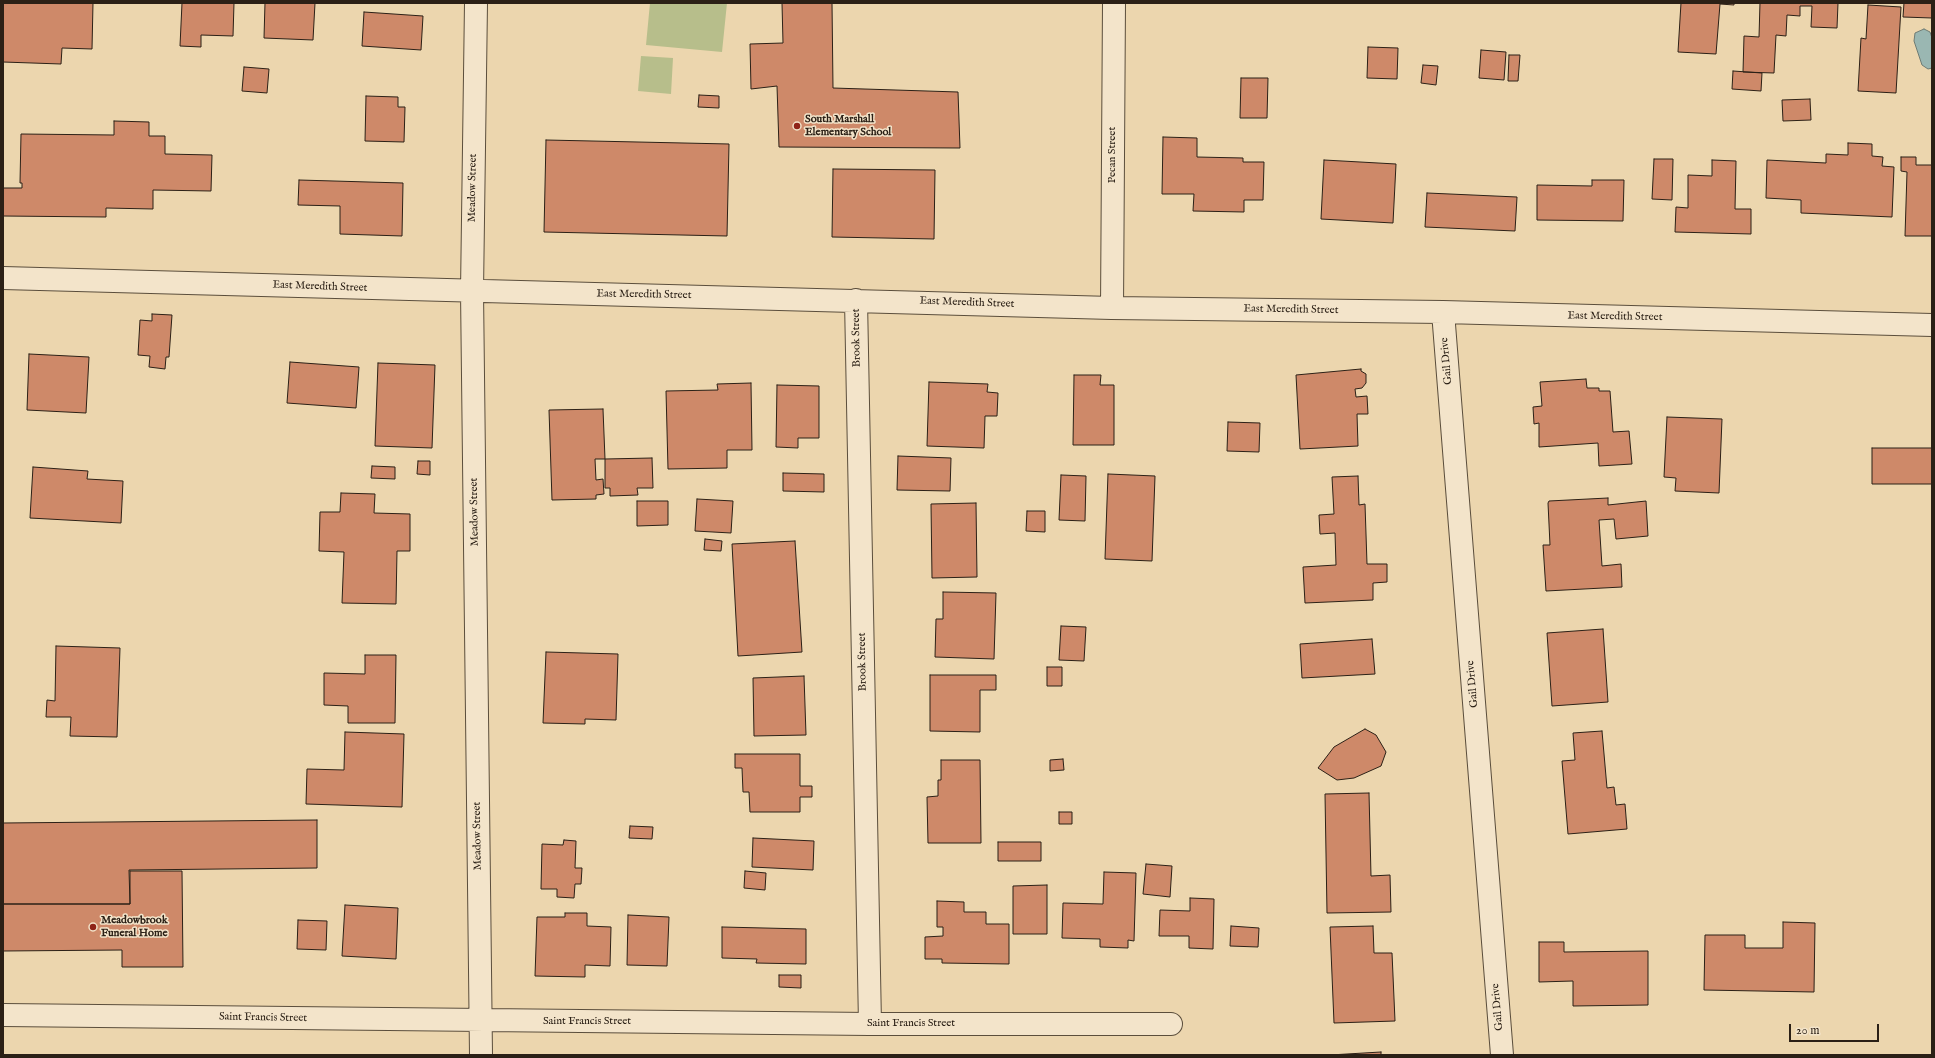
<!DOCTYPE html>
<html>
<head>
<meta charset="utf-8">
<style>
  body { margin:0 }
  #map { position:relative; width:1935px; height:1058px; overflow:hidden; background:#ecd6ae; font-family:"IM FELL English",serif }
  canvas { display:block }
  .frame { position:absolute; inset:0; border:4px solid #2b2016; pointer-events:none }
  .scale { position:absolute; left:1789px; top:1024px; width:90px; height:18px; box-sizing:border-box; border:2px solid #2b2016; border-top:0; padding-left:5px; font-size:12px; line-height:14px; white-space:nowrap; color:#2b2016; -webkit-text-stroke:3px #f3e4ca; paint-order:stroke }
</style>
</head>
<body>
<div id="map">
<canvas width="1935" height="1058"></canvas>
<div class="frame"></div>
<div class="scale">20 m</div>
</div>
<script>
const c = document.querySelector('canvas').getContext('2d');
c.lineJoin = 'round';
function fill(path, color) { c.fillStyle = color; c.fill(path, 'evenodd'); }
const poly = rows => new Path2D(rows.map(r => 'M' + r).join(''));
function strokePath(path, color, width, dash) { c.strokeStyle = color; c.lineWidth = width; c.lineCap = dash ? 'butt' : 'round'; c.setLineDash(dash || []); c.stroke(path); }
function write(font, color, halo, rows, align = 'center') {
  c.font = font + ' "IM FELL English",serif'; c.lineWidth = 3; c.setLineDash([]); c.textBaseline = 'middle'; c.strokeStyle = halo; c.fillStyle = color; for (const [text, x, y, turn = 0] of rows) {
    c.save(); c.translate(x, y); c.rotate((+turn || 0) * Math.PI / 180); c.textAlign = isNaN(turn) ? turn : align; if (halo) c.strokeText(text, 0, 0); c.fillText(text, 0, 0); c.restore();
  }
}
fill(poly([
  [650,3,727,3,722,52,646,45],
  [641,56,673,58,671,94,638,91]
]), '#b7be8b');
const water = poly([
  [1924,29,1930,32,1932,38,1932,68,1928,69,1922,65,1914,41,1915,33,1924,29]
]);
fill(water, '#9ab7b2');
strokePath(water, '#6e7b74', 1);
const building = poly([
  [3,3,93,3,92,49,62,48,61,64,3,62,3,3],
  [182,3,234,3,233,36,201,35,201,47,180,46,182,3],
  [265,3,315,3,313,40,264,38,265,3],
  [782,3,832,3,833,88,958,92,960,148,779,147,777,86,751,89,750,44,783,43,782,3],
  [1681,3,1734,3,1734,5,1720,4,1716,54,1678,52,1681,3],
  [1760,3,1838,3,1837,28,1811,27,1812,6,1800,6,1800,16,1787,15,1786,36,1776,35,1774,73,1743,72,1744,36,1759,37,1760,3],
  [1904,3,1932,3,1932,18,1903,17,1904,3],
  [1868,5,1901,7,1896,93,1858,91,1861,38,1866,39,1868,5],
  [364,12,423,16,421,50,362,46,364,12],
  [1368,47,1398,48,1397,79,1367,78,1368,47],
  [1481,50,1506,52,1504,80,1479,78,1481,50],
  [1509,55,1520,55,1518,81,1508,81,1509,55],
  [1423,65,1438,66,1436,85,1421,83,1423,65],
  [244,67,269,69,267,93,242,91,244,67],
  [1733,71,1762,73,1761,91,1732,89,1733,71],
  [1241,78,1268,78,1267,118,1240,118,1241,78],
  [699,95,719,96,719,108,698,107,699,95],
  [366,96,398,97,398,107,405,107,404,142,365,141,366,96],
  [1810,99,1811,120,1783,121,1782,100,1810,99],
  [114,121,149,122,149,136,165,136,165,154,212,155,211,191,153,190,153,209,106,208,106,217,3,216,3,188,22,188,22,183,20,183,21,134,114,135,114,121],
  [1163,137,1197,138,1197,157,1243,158,1243,162,1264,162,1263,200,1244,200,1244,212,1193,211,1194,194,1162,194,1163,137],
  [546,140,729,144,727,236,544,232,546,140],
  [1848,143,1872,144,1872,156,1883,157,1882,166,1894,167,1892,217,1801,213,1801,200,1766,198,1767,160,1826,163,1826,154,1848,155,1848,143],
  [1901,157,1916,157,1916,165,1932,165,1932,236,1905,236,1907,172,1901,171,1901,157],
  [1654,159,1673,159,1672,200,1652,199,1654,159],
  [1324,160,1396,164,1393,223,1321,219,1324,160],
  [1712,160,1736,161,1735,209,1751,209,1751,234,1675,232,1676,207,1688,208,1688,175,1712,176,1712,160],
  [833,169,935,170,934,239,832,237,833,169],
  [299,180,403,183,402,236,340,234,340,206,298,205,299,180],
  [1592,180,1624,180,1623,221,1537,220,1537,185,1592,186,1592,180],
  [1427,193,1517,197,1515,231,1425,227,1427,193],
  [152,314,172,315,169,357,166,357,165,369,149,367,150,356,138,355,140,320,152,321,152,314],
  [29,354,89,357,86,413,27,410,29,354],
  [290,362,359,367,356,408,287,403,290,362],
  [378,363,435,365,432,448,375,446,378,363],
  [1361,369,1361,371,1366,374,1366,383,1362,388,1355,389,1356,397,1367,396,1368,414,1357,414,1358,446,1300,449,1296,375,1361,369],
  [1074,375,1101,375,1100,385,1114,385,1114,445,1073,445,1074,375],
  [1586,379,1587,388,1599,388,1599,391,1610,391,1613,432,1629,431,1632,464,1599,466,1598,443,1539,447,1539,423,1534,424,1533,407,1542,406,1540,382,1586,379],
  [929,382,988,384,987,392,998,393,997,416,985,416,984,448,927,446,929,382],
  [751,383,752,450,727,450,727,468,668,469,666,391,718,390,717,384,751,383],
  [777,385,819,386,819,438,798,438,798,448,776,447,777,385],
  [603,409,605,459,595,459,596,480,603,479,604,494,596,495,596,499,552,500,549,410,603,409],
  [1667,417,1722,419,1719,493,1675,491,1676,478,1664,477,1667,417],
  [1228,422,1260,423,1259,452,1227,451,1228,422],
  [1872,448,1932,448,1932,484,1872,484,1872,448],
  [898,456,951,458,950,491,897,490,898,456],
  [652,458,653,488,637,488,638,495,610,496,610,488,605,488,605,459,652,458],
  [418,461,430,461,430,475,417,474,418,461],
  [372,466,395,467,395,479,371,478,372,466],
  [33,467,88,471,87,479,123,481,121,523,30,518,33,467],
  [783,473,824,474,824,492,783,491,783,473],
  [1108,474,1155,476,1152,561,1105,559,1108,474],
  [1061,475,1086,476,1085,521,1059,520,1061,475],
  [1358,476,1359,505,1365,504,1367,564,1387,564,1387,582,1373,583,1373,600,1305,603,1303,567,1336,565,1335,533,1320,534,1319,515,1334,514,1332,477,1358,476],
  [341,493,375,494,374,513,410,514,410,551,397,551,396,604,342,603,344,552,319,551,320,512,340,512,341,493],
  [1608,498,1608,505,1646,501,1648,536,1616,539,1614,519,1599,520,1602,566,1621,564,1622,587,1546,591,1543,545,1550,545,1548,503,1549,501,1608,498],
  [697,499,733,501,731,533,695,531,697,499],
  [637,501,668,501,668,525,637,526,637,501],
  [976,503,977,577,932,578,931,504,976,503],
  [1027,511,1045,511,1045,532,1026,531,1027,511],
  [705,539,722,541,721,551,704,550,705,539],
  [795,541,802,652,738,656,732,544,795,541],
  [943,592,996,593,994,659,935,657,936,619,943,619,943,592],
  [1061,626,1086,627,1084,661,1059,660,1061,626],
  [1603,629,1608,702,1552,706,1547,633,1603,629],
  [1372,639,1375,674,1302,678,1300,644,1372,639],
  [56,646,120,648,117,737,70,736,71,717,46,717,47,700,55,701,56,646],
  [546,652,618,654,616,720,585,719,585,724,543,723,546,652],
  [365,655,396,655,395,723,348,723,348,706,324,705,324,673,365,674,365,655],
  [1047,667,1062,667,1062,686,1047,686,1047,667],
  [930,675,996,675,996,690,980,690,980,732,930,731,930,675],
  [804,676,806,735,754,736,753,678,804,676],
  [1365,729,1376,735,1386,752,1381,766,1354,778,1337,780,1318,768,1334,747,1365,729],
  [1602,731,1607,788,1614,787,1616,805,1625,804,1627,829,1568,834,1562,761,1575,760,1573,733,1602,731],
  [345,732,404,734,402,807,306,804,307,769,344,770,345,732],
  [735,754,800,754,800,786,812,786,812,797,800,797,800,812,750,812,749,792,743,792,742,768,735,768,735,754],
  [1063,759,1064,770,1050,771,1050,760,1063,759],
  [941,760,980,760,981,843,928,843,927,797,938,796,938,780,941,780,941,760],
  [1369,793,1371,876,1390,875,1391,912,1327,913,1325,794,1369,793],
  [1059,812,1072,812,1072,824,1059,824,1059,812],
  [317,820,317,868,129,870,130,904,3,904,3,823,317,820],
  [630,826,653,827,652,839,629,838,630,826],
  [753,838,814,841,813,870,752,867,753,838],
  [564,840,576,841,575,868,582,868,581,884,575,884,574,898,557,897,557,889,541,889,542,844,563,845,564,840],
  [998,842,1041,842,1041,861,998,861,998,842],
  [1146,864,1172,866,1170,897,1143,894,1146,864],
  [130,871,182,871,183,967,122,967,122,950,3,951,3,904,130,904,130,871],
  [745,871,766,873,765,890,744,888,745,871],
  [1104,872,1136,873,1134,941,1128,940,1128,948,1100,947,1100,939,1062,938,1063,903,1103,904,1104,872],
  [1047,885,1047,934,1013,934,1013,886,1047,885],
  [1190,898,1214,899,1213,949,1189,948,1189,936,1159,936,1160,910,1190,911,1190,898],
  [937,901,964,902,964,912,986,912,986,924,1009,924,1009,964,942,963,942,959,925,959,925,937,943,936,943,927,937,927,937,901],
  [345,905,398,908,396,959,342,956,345,905],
  [565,913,587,913,587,926,611,927,610,966,585,965,585,977,535,976,537,917,565,917,565,913],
  [628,915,669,917,667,966,627,965,628,915],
  [298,920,327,921,326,950,297,949,298,920],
  [1783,922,1815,923,1814,992,1704,990,1705,935,1745,935,1745,948,1783,948,1783,922],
  [1231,926,1259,928,1258,947,1230,946,1231,926],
  [1373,926,1374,953,1392,953,1395,1021,1334,1023,1330,927,1373,926],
  [722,927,806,929,806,964,756,963,757,959,722,958,722,927],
  [1539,942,1564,942,1564,952,1648,951,1648,1005,1573,1006,1573,981,1539,982,1539,942],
  [779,975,801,975,801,988,779,987,779,975],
  [1381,1052,1381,1055,1330,1055,1381,1052]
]);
fill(building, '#ce8969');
strokePath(building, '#2b2016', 1);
const minor = poly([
  [476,3,472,291,481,1055],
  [3,278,1112,308,1443,312,1932,325],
  [856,300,870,1024],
  [1112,308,1114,3],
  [1443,312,1502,1055],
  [3,1015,870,1024,1171,1024]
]);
strokePath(minor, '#5b4e3c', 24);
strokePath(minor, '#f3e4ca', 22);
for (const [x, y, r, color] of [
  [797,126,4,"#8f2418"],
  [93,927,4,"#8f2418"]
]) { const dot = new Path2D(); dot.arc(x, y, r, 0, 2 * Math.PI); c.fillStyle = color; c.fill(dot); strokePath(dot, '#f3e4ca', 1.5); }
write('bold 11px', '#2b2016', '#f3e4ca', [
  ["South Marshall",805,120],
  ["Elementary School",805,133],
  ["Meadowbrook",101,921],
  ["Funeral Home",101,934]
], 'left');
write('11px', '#2b2016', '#f3e4ca', [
  ["Pecan Street",1113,155,-90],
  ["Meadow Street",473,188,-89],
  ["East Meredith Street",320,287,2],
  ["East Meredith Street",644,295,1],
  ["East Meredith Street",967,303,2],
  ["East Meredith Street",1291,310,1],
  ["East Meredith Street",1615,317,1],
  ["Brook Street",857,338,-91],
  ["Gail Drive",1447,361,-95],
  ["Meadow Street",475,512,-91],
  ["Brook Street",863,662,-91],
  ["Gail Drive",1473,684,-95],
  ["Meadow Street",478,836,-91],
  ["Gail Drive",1498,1007,-95],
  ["Saint Francis Street",263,1018,1],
  ["Saint Francis Street",587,1022],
  ["Saint Francis Street",911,1024]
]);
</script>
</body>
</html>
